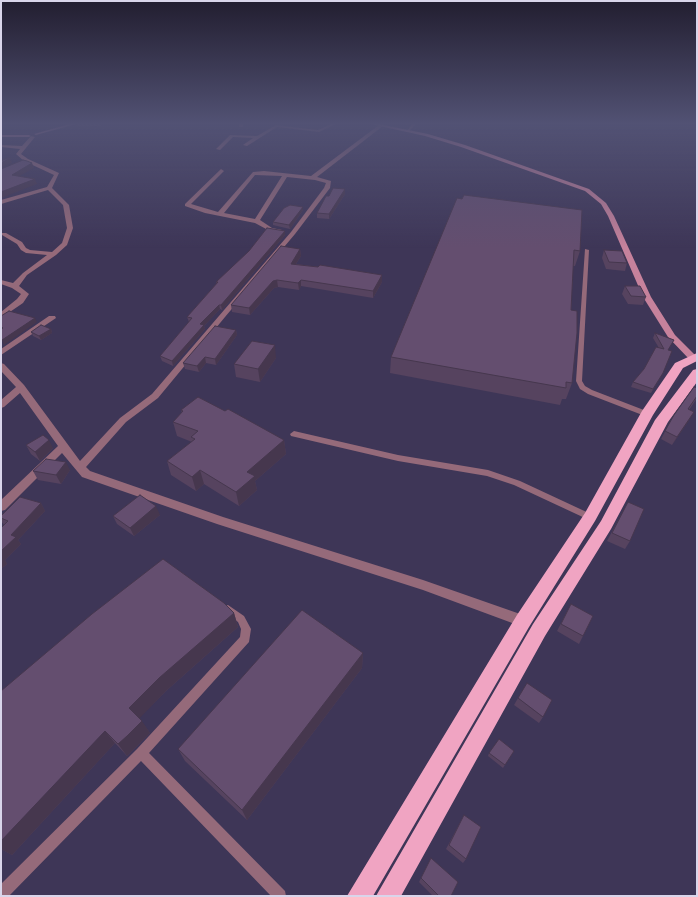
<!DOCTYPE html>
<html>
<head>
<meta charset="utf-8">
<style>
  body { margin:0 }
  #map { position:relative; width:698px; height:897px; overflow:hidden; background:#3e3657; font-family:"IBM Plex Sans",sans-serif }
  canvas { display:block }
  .frame { position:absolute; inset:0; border:2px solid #d9d5ea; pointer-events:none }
</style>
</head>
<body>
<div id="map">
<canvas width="698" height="897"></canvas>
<div class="frame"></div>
</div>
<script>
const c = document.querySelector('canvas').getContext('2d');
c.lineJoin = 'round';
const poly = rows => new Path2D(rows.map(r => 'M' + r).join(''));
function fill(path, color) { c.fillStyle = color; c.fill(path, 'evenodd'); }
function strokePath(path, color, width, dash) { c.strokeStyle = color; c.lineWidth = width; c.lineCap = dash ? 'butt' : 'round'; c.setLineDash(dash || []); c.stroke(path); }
fill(poly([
  [413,123,416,124,408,132,406,132,413,123],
  [585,249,589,250,582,381,585,386,592,390,649,412,651,414,649,416,645,416,588,394,580,389,576,381,585,249],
  [294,431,398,455,488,470,520,481,593,515,594,517,593,519,590,520,587,519,514,485,487,476,398,461,291,436,290,434,294,431],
  [228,605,244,616,251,629,249,642,149,753,285,891,286,896,271,896,141,761,9,896,1,896,1,884,137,749,240,637,241,629,238,622,225,612,223,609,225,606,228,605]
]), '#956a7a');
fill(poly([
  [239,123,243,123,243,127,239,127,239,123],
  [333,123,338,123,319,132,277,127,247,146,243,145,253,138,233,137,220,150,216,149,230,135,257,136,276,125,318,130,333,123],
  [379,125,383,126,317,177,331,181,330,188,295,234,225,317,158,398,126,422,86,467,90,471,223,517,423,580,523,615,528,617,529,621,528,625,523,627,423,590,217,524,82,477,62,453,5,510,1,511,1,500,58,446,20,393,4,407,1,408,1,400,16,387,1,371,1,363,4,364,24,385,80,461,120,418,152,394,291,232,324,188,326,183,315,180,287,177,260,220,272,228,282,230,283,231,280,233,268,230,255,223,205,213,185,206,185,204,221,169,224,171,191,204,218,212,253,172,264,171,311,176,379,125],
  [255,175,282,176,255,219,224,213,255,175],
  [31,136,35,137,21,154,28,159,59,173,52,188,69,205,73,228,67,245,56,255,27,275,19,286,29,294,23,303,1,318,1,312,17,299,21,294,12,288,1,284,1,280,13,283,23,273,47,255,26,253,21,250,17,244,2,235,2,233,6,233,22,242,26,248,30,250,52,252,62,243,67,228,63,205,48,190,1,204,1,200,47,187,54,175,24,161,16,154,20,149,1,147,1,145,22,146,31,136],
  [49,316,55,316,56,318,1,355,1,349,49,316]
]), '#956a7a');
fill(poly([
  [73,123,80,123,36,135,34,134,73,123],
  [366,123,374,123,428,134,465,145,589,189,606,203,614,216,651,297,675,335,696,356,696,360,690,360,668,337,643,297,608,216,601,204,585,191,461,147,425,136,366,123],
  [1,135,29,135,31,136,29,137,1,137,1,135]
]), '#c6829c');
fill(poly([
  [697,353,697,361,683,368,653,415,595,521,529,627,373,896,347,896,517,615,585,513,642,411,675,363,697,353],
  [697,369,697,382,668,422,611,529,545,636,401,896,376,896,533,624,601,521,655,420,693,370,697,369]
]), '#f0a4c2');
fill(poly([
  [398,123,411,123,409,125],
  [345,189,345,194,329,219,317,218,317,213,329,196],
  [462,199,580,251,575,266,573,266,571,310,572,383,566,399,562,399,560,405,390,373,391,357],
  [303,210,290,229,273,225,273,222],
  [285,231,285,235,222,310,220,309,204,326,205,329,173,366,162,361,160,356,189,322,187,317,216,284,216,282],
  [300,249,301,256,296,264,382,275,382,282,373,298,301,286,299,290,278,287,274,288,250,315,232,312,231,305],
  [604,250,627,263,625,271,606,269,602,258],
  [625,286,646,297,643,305,628,304,622,294],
  [51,329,52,333,41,340,33,336,31,332],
  [236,330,237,335,216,365,206,363,199,372,185,369,183,363],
  [655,333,669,350,663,373,651,393,631,387,633,382,644,369,659,348,653,338],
  [276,358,260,382,236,377,234,364],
  [697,388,697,398,689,410,690,419,672,445,661,439,674,415],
  [181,410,225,411,284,440,286,454,255,481,257,490,239,506,204,484,196,491,171,475,167,461,192,442,177,436,173,422,182,413],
  [26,445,53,448,40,461,31,454],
  [70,470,61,484,38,480,33,471],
  [628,502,630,541,625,549,607,541],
  [41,503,45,511,18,540,21,544,5,560,7,564,1,569,1,528,4,525,1,521,1,516],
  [160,515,134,536,117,524,113,516],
  [224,603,234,613,238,627,166,691,139,718,150,733,127,756,115,743,12,855,1,849],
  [571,604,583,636,579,644,557,631],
  [363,653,362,668,247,820,185,761,178,749],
  [518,698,543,717,539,723,514,705],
  [514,751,503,768,488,756,489,753],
  [464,815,466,859,463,863,446,849],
  [431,858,451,896,433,896,419,882]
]), '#56435f');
fill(poly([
  [101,123,101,126,77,128,76,125],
  [10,158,12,163,1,168,1,163],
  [32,163,34,168,14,179,12,175],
  [35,179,37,184,1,198,1,192],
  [345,189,345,194,329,219,329,214],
  [303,207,303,210,290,229,289,225],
  [285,231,285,235,222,310,221,305],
  [300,249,301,256,292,270,291,264],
  [382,275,382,282,373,298,373,291],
  [277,280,278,287,274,288,250,315,249,308,273,281],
  [301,280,301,286,299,290,298,283],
  [219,305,220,309,204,326,205,329,173,366,172,361,200,324],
  [35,318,37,322,4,345,2,340],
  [51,329,52,333,41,340,39,336],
  [236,330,237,335,216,365,215,359],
  [275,345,276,358,260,382,258,369],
  [205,357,206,363,199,372,197,366],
  [694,412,690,419,672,445,677,437],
  [49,440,53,448,40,461,35,452],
  [284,440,286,454,255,481,257,490,239,506,236,492,247,472],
  [66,462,70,470,61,484,56,475],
  [200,470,204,484,196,491,192,477],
  [41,503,45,511,18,540,21,544,5,560,7,564,1,569,1,551,11,535],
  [156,506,160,515,134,536,130,528],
  [234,613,238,627,166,691,137,721,129,708,159,678],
  [363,653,362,668,247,820,242,810],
  [142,721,150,733,127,756,118,744],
  [105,731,115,743,12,855,1,849,1,841]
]), '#46374e');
const building = poly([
  [78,123,96,123,76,125,78,123],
  [8,158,10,158,1,163,1,161,8,158],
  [23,160,27,161,32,163,12,175,35,179,1,192,1,169,23,160],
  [333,188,345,189,329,214,317,213,326,196,329,196,333,188],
  [464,195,582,210,580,251,574,250,571,310,577,311,577,333,572,383,566,382,566,388,391,357,457,198,462,199,464,195],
  [290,205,303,207,289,225,273,222,284,208,290,205],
  [267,228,285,231,221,305,219,305,200,324,204,325,172,361,160,356,192,318,187,317,218,282,216,282,249,251,267,228],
  [281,246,300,249,291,264,318,267,320,265,382,275,373,291,301,280,298,283,277,280,273,281,249,308,231,305,281,246],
  [604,250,622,251,627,263,609,262,604,250],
  [625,286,640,286,646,297,631,296,625,286],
  [9,311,35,318,2,340,1,340,1,329,3,328,1,327,1,316,9,311],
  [41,325,51,329,39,336,31,332,41,325],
  [215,326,236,330,215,359,205,357,197,366,183,363,215,326],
  [655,333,674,340,668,350,672,351,663,373,653,389,633,382,644,369,656,347,664,349,655,333],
  [252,341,275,345,258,369,234,364,252,341],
  [694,387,697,388,697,396,688,409,694,412,677,437,665,431,674,415,694,387],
  [198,397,225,411,228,409,284,440,247,472,255,476,236,492,200,470,192,477,167,461,195,439,191,437,198,431,173,422,183,411,181,410,198,397],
  [43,435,49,440,35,452,26,445,43,435],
  [46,459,66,462,56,475,33,471,46,459],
  [140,495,156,506,130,528,113,516,140,495],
  [20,497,41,503,11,535,16,537,1,551,1,528,8,521,1,518,1,516,20,497],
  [628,502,644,509,630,541,612,533,628,502],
  [163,559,224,603,234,613,159,678,129,708,142,721,127,736,118,744,105,731,1,841,1,691,92,614,163,559],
  [571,604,593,616,583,636,561,624,571,604],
  [302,610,363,653,242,810,178,749,302,610],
  [527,683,552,700,543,717,518,698,527,683],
  [499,739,514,751,505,765,489,753,499,739],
  [464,815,481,827,466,859,449,845,464,815],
  [431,858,458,882,451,896,439,896,421,878,431,858]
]);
fill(building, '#644e6f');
strokePath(building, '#46374e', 1);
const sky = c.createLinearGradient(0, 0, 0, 248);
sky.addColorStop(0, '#221e30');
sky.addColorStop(0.5, '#525274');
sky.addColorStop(1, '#52527400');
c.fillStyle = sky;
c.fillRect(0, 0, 698, 248);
</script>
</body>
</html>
